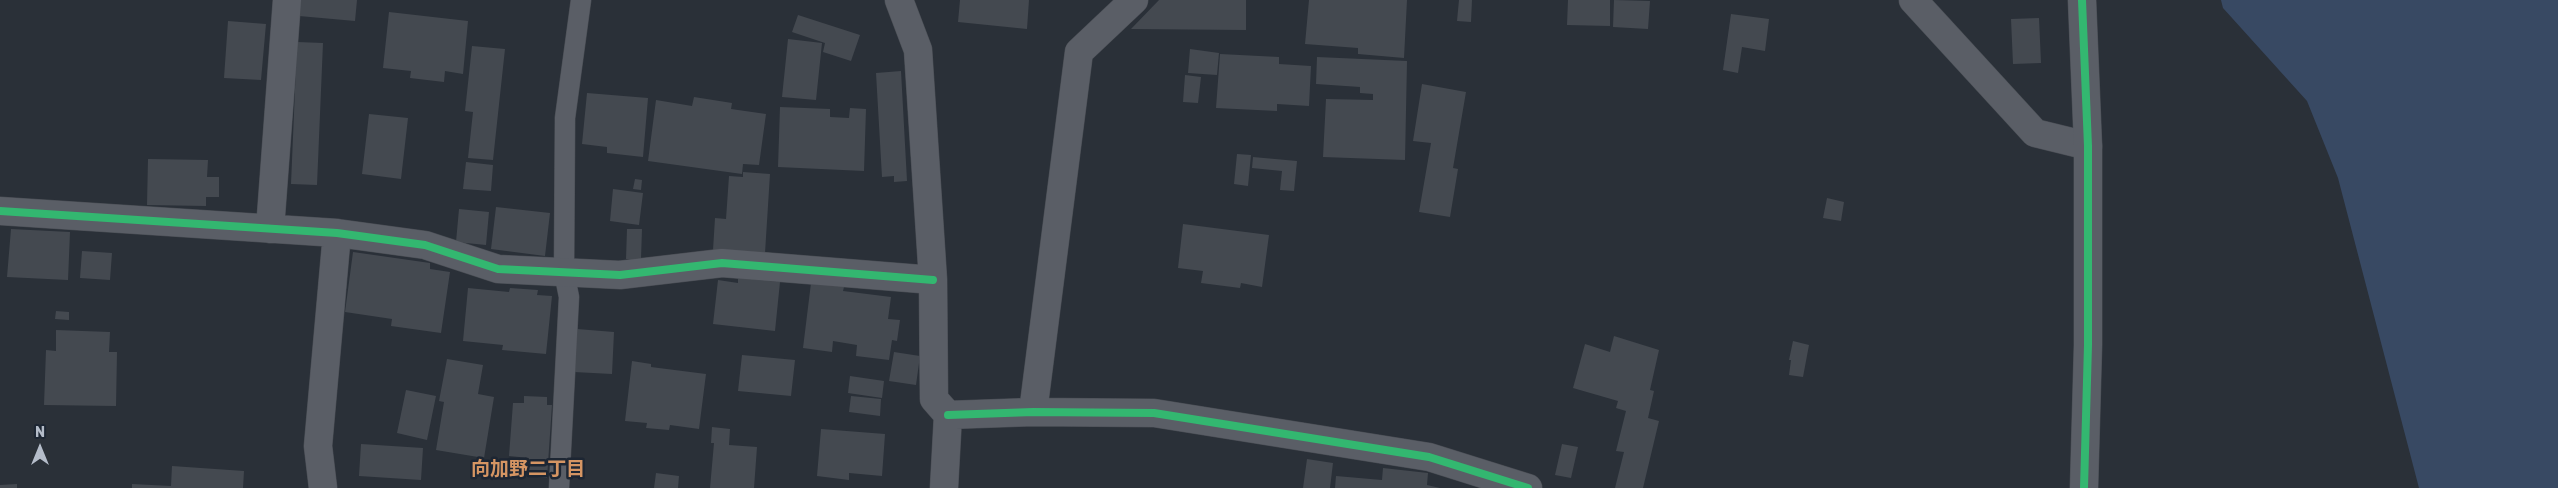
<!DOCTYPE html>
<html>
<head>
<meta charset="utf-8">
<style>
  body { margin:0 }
  #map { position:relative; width:2558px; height:488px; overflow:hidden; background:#2a3038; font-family:Rubik,sans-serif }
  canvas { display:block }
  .north { position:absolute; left:15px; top:423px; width:50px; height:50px; -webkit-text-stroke:4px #1d2633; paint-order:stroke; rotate:0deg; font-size:14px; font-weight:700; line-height:20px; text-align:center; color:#b4bcc9 }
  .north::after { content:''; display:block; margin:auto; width:18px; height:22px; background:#b4bcc9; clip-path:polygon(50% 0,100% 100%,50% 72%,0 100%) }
</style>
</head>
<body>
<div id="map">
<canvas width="2558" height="488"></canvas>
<div class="north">N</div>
</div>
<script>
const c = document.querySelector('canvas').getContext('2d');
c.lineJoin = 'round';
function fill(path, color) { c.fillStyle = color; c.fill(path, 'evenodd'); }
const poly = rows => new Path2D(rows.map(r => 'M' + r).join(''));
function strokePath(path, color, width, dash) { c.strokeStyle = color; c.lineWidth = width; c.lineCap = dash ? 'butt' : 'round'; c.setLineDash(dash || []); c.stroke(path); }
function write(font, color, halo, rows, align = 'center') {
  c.font = font + ' Rubik,"Noto Sans JP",sans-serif'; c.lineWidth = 5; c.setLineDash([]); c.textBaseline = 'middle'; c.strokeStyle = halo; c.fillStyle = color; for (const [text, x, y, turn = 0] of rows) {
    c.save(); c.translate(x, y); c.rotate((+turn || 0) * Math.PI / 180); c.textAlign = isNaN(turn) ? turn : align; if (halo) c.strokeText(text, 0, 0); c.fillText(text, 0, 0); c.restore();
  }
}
fill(poly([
  [2221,0,2558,0,2558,488,2419,488,2338,178,2307,101,2223,8]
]), '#384963');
fill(poly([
  [300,0,357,0,355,21,299,16],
  [960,0,1029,0,1027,29,958,22],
  [1159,0,1246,0,1246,30,1131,29],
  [1309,0,1407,0,1404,58,1358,54,1358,48,1305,44],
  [1459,0,1472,0,1471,22,1457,21],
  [1568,0,1610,0,1610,26,1567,25],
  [1614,0,1650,1,1648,29,1613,27],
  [389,12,468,21,463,74,445,71,444,82,410,78,411,71,383,68],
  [1731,14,1769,19,1765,51,1742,47,1738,73,1723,70],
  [798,15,860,35,851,61,823,52,825,43,792,32],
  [2039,18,2041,63,2013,64,2011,19],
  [228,21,266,24,261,80,224,78],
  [788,39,822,43,816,100,782,97],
  [297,42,323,43,317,185,291,184],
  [472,46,505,49,493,160,468,158,473,112,465,111],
  [1190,49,1219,53,1217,75,1188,73],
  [1220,54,1279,57,1279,64,1311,66,1309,106,1277,104,1277,111,1216,108],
  [1317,57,1407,61,1405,160,1323,157,1326,99,1373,100,1373,94,1360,93,1360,87,1316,84],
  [901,71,907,181,894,182,894,176,882,177,876,73],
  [1185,75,1201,77,1198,103,1183,102],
  [1422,84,1466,92,1453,168,1458,169,1450,217,1419,212,1431,143,1413,141],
  [587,93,648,98,643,157,607,153,607,147,582,144],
  [694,97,732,103,731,109,766,114,759,165,743,164,742,174,648,161,656,100,692,106],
  [780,107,830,109,830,117,849,118,850,108,866,109,864,171,778,167],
  [369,114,408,118,401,179,362,174],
  [1237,154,1251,155,1248,186,1234,184],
  [1253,157,1297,161,1294,191,1280,190,1282,171,1252,168],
  [148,159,208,160,207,177,219,177,219,197,206,197,206,206,147,205],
  [466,162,493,165,491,191,463,189],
  [743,172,770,174,765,253,713,250,715,218,726,219,729,176,743,177],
  [635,179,642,180,641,190,633,189],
  [613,189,643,193,639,225,610,221],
  [1827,198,1844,202,1841,221,1823,218],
  [496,207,550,213,545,256,491,249],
  [459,209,489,212,486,245,456,242],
  [1183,224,1269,235,1262,287,1241,283,1240,288,1201,283,1203,271,1178,268],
  [11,229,70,232,68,280,7,277],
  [627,229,642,229,641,259,626,259],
  [82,251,112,253,110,280,80,278],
  [353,252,430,263,430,269,450,272,441,333,391,326,392,319,345,312],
  [738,278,780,282,775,331,713,324,718,280,738,283],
  [811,283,844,287,843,291,891,297,888,319,900,320,897,341,892,340,889,360,856,356,857,345,833,341,832,352,803,348],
  [468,288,509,292,510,288,538,290,537,295,552,296,546,354,502,350,503,345,463,341],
  [56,311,69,312,69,320,55,319],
  [577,329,614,332,612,374,574,372],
  [56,330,110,332,109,352,117,352,116,406,44,405,46,350,56,351],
  [1614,336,1659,350,1650,390,1654,391,1648,418,1659,421,1643,488,1615,488,1624,452,1616,451,1626,411,1616,408,1618,401,1573,388,1585,344,1610,352],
  [1793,341,1809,345,1803,377,1789,375,1791,360,1789,360],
  [894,352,920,356,916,385,889,381],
  [742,355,795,360,791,396,738,391],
  [447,359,483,365,478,394,494,397,484,458,436,450,444,402,439,401],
  [632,361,651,364,651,367,706,374,699,429,670,425,669,430,646,428,647,423,625,421],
  [850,376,884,381,882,398,848,393],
  [406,390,436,396,427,440,397,433],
  [524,396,547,397,547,405,552,405,547,478,527,476,529,458,509,456,513,403,524,403],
  [851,396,881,399,880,416,849,412],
  [712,427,730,429,729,445,757,447,754,488,710,488,714,443,711,443],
  [821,429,885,434,882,476,849,473,849,480,817,476],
  [361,444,423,448,421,480,359,476],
  [1562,444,1578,447,1571,478,1555,475],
  [1307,459,1333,463,1330,488,1303,488],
  [172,466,244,471,243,488,132,488,132,484,171,486],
  [1383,468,1428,473,1427,485,1440,488,1335,488,1336,476,1382,480],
  [656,473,679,476,678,488,654,488],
  [17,484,17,488,0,488,0,485]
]), '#444950');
const service = poly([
  [559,488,569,297,564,272,565,118,581,0]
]);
const minor = poly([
  [899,0,918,50,933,280,934,399,948,415,944,488],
  [1913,0,2035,133,2088,146],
  [0,211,337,233,425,245,498,269,620,275,722,263,933,280],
  [270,229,287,0],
  [1033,412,1079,52,1134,0],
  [948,415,1033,412,1154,413,1429,457,1528,488],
  [323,488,318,446,337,233]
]);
const tertiary = poly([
  [2082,0,2088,146,2088,345,2084,488]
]);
strokePath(service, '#484c53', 21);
strokePath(minor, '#484c53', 29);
strokePath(tertiary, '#484c53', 29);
strokePath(service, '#5a5e66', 20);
strokePath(minor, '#5a5e66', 28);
strokePath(tertiary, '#5a5e66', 28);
strokePath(poly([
  [2082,0,2088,146,2088,345,2084,488],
  [0,211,337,233,425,245,498,269,620,275,722,263,933,280],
  [948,415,1033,412,1154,413,1429,457,1528,488]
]), '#33b770', 8);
write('bold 19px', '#d59563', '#1d2633', [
  ["向加野二丁目",528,470]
]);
</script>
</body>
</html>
